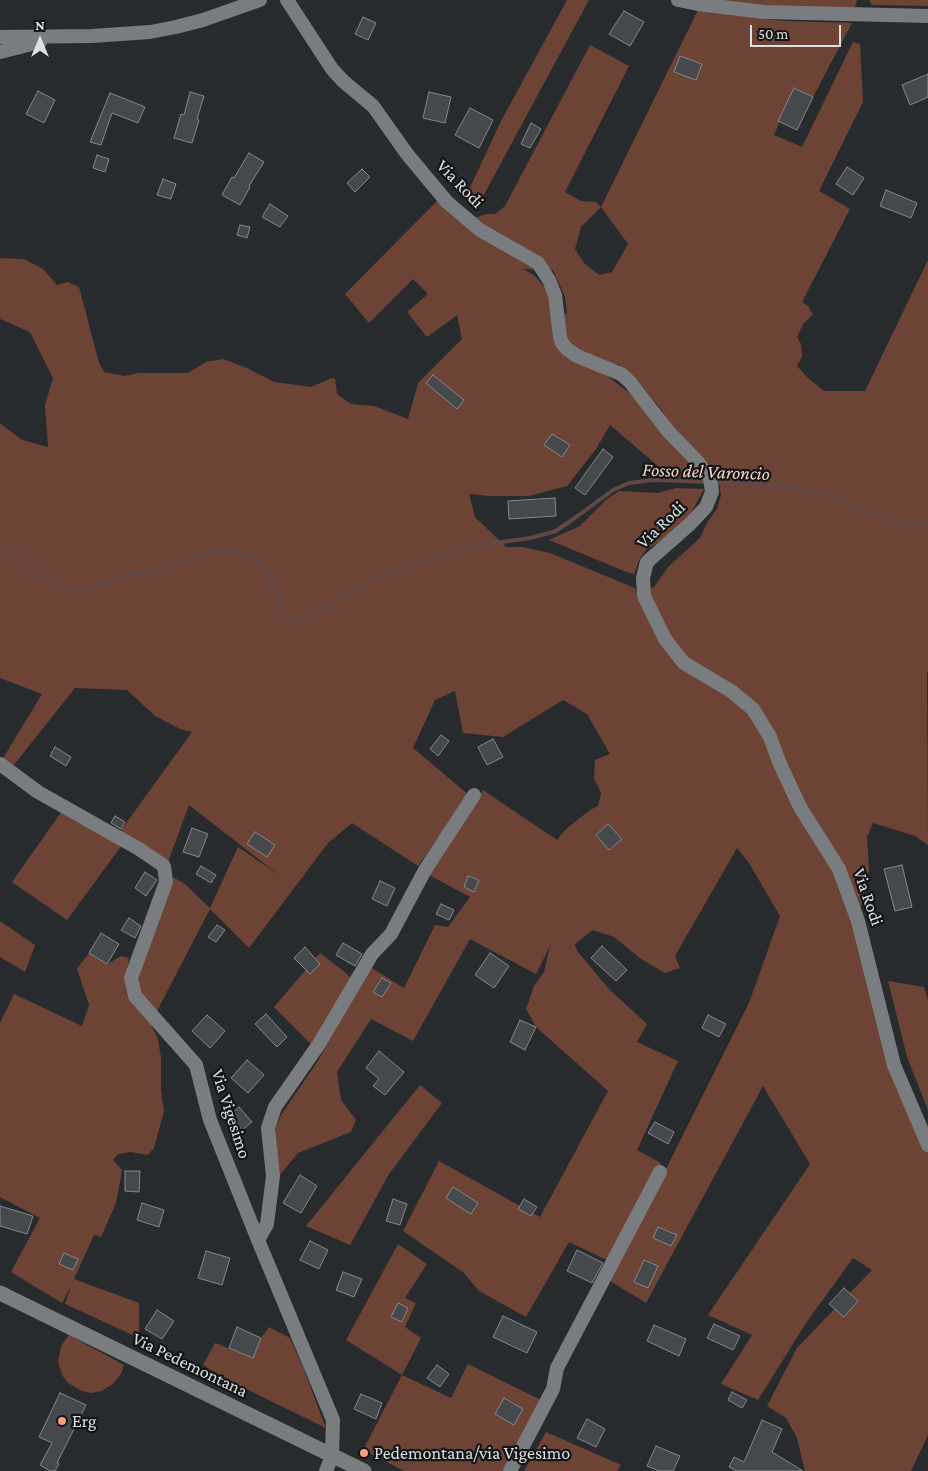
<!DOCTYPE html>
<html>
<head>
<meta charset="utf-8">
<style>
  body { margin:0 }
  #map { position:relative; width:928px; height:1471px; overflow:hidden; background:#282b2e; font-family:"Crimson Pro",serif }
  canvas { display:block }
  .north { position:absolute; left:15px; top:15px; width:50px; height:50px; -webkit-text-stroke:4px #121415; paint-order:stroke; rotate:0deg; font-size:14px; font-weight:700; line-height:20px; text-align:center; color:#dde0e1 }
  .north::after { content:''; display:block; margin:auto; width:18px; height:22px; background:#dde0e1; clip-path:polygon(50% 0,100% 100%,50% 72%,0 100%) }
  .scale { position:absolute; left:750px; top:25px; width:91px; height:22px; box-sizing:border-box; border:2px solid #dde0e1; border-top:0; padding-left:6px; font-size:15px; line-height:18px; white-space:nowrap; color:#dde0e1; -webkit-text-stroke:4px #121415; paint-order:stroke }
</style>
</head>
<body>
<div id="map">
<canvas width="928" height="1471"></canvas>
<div class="north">N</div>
<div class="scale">50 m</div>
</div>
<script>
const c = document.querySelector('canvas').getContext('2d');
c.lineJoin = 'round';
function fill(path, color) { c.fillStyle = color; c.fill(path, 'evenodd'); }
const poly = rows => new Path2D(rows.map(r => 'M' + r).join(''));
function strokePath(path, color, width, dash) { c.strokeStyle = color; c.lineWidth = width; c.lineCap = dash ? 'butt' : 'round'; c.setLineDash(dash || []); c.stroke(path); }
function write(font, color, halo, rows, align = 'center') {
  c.font = font + ' "Crimson Pro",serif'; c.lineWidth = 4.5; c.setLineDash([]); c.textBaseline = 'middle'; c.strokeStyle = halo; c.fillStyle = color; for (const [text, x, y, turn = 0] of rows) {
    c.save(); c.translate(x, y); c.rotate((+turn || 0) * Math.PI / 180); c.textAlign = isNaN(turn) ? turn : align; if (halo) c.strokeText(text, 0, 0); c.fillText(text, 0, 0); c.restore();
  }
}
fill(poly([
  [567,0,589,0,481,200,467,194,501,121],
  [713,0,857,0,855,7,852,9,755,5],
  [869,0,928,0,928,6,872,5],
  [698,10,782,21,852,23,813,97,794,88,774,135,802,147,853,42,860,44,863,102,819,191,850,209,802,302,808,306,813,314,803,324,797,337,801,344,802,356,797,366,808,378,824,391,865,391,928,260,928,673,927,672,928,845,915,836,873,823,867,837,869,870,858,921,884,1028,928,1145,928,1435,911,1471,805,1471,797,1438,786,1418,767,1406,797,1348,872,1270,853,1258,806,1323,758,1400,721,1384,752,1335,708,1315,810,1164,763,1086,646,1303,610,1281,749,1003,780,916,749,863,737,848,675,956,680,968,665,973,641,959,614,937,593,930,575,944,577,951,609,989,647,1024,637,1042,678,1061,637,1150,661,1163,609,1261,569,1242,526,1317,479,1291,464,1273,403,1231,439,1161,540,1217,608,1091,536,1027,526,1009,534,986,544,972,550,946,536,974,470,939,413,1041,371,1019,337,1072,341,1100,356,1120,351,1132,298,1153,279,1176,275,1137,276,1126,281,1115,318,1061,370,967,404,988,435,925,448,927,470,897,429,875,483,790,557,840,566,829,590,810,598,806,601,793,594,778,595,760,610,754,587,714,563,700,503,737,463,733,455,691,435,700,413,748,469,795,418,866,352,823,328,843,249,948,210,909,156,1013,144,998,139,987,138,975,169,883,173,877,185,884,210,908,238,847,279,875,189,805,168,862,119,833,192,732,180,729,155,716,127,690,75,688,13,766,2,760,42,694,0,678,0,423,22,440,48,447,45,405,53,378,30,332,0,319,0,258,24,259,43,269,57,285,68,282,79,287,99,363,104,372,125,376,138,373,188,373,206,362,223,359,247,368,274,382,311,387,332,378,335,379,337,394,351,404,374,406,408,419,418,383,462,339,457,315,427,337,407,312,428,294,413,279,369,323,345,294,437,201,462,223,486,214,495,214,505,206,590,45,629,66,565,192,581,201,596,202,601,207],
  [601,207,628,244,612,272,599,275,585,264,575,249,581,227],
  [523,269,553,270,565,297,567,313,553,322,551,305,546,289,535,276],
  [618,364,634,376,661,409,669,423,705,465,718,477,721,495,717,509,708,521,700,538,669,566,654,587,637,595,635,588,550,553,523,547,506,547,475,517,469,494,489,496,529,496,567,486,596,449,610,425,672,478,693,476,698,471,633,396,596,367],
  [676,488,704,489,688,519,663,540,647,549,640,558,634,574,629,573,549,540,580,526,606,500,619,491,658,493],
  [62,811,122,845,67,920,12,882],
  [0,921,35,945,25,972,0,957],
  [89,953,107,964,121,956,129,958,125,982,127,995,150,1023,158,1039,161,1058,161,1091,164,1111,154,1148,148,1155,131,1152,118,1154,113,1160,122,1170,116,1203,101,1237,94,1235,74,1279,139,1303,139,1338,65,1304,71,1286,62,1303,11,1272,40,1218,0,1197,0,1023,14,994,82,1026,89,1005,77,969],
  [320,953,346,973,350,978,311,1044,274,1007],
  [888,981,924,987,928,1000,928,1110,907,1057],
  [420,1085,442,1103,389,1174,350,1245,306,1226],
  [398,1244,427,1264,405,1298,416,1303,405,1327,421,1338,402,1375,451,1398,468,1364,541,1400,503,1471,404,1471,363,1450,402,1375,346,1340],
  [269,1327,290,1338,304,1370,326,1428,226,1379,203,1365,215,1343,253,1358,261,1338],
  [69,1335,124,1365,121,1374,113,1384,101,1391,91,1393,82,1391,68,1383,62,1375,58,1362,61,1346],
  [546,1432,621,1465,617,1471,524,1471]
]), '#6d4336');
strokePath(poly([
  [0,540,46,582,69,591,87,592,128,573,139,574,208,553,235,553,257,560,269,579,286,613,295,621,309,619,368,581,415,563,459,548,531,538,556,531,579,515,613,490,629,483,653,480,688,481,778,486,816,491,895,524,911,527,928,523]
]), '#624744', 4);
const building = poly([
  [624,11,644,22,630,46,609,34,624,11],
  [363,17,376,23,368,40,355,34,363,17],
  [680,56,702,64,696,80,674,72,680,56],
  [928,74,928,97,910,105,902,85,928,74],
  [794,88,813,97,797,130,778,121,794,88],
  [38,91,55,100,44,123,26,114,38,91],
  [190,92,204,96,197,119,199,120,192,143,174,138,181,114,184,115,190,92],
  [429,92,451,97,445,123,423,118,429,92],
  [110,93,145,107,138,123,112,113,101,145,90,142,110,93],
  [470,108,493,120,479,148,455,135,470,108],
  [531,123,541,129,530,148,521,144,531,123],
  [249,153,264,162,249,186,250,187,240,205,222,195,232,177,234,178,249,153],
  [97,155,109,159,105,172,93,168,97,155],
  [847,167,864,178,853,195,836,184,847,167],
  [362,169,370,177,355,192,347,183,362,169],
  [163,179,176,184,171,199,157,195,163,179],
  [886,190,917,203,911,218,880,206,886,190],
  [270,204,288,216,280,227,262,217,270,204],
  [240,225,250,227,247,238,237,235,240,225],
  [433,375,464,400,457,409,426,383,433,375],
  [552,434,570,445,562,457,544,445,552,434],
  [603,449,613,457,585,495,575,488,603,449],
  [555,498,556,516,509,519,508,501,555,498],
  [441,735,449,741,438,756,430,749,441,735],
  [493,739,503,757,487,765,478,747,493,739],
  [55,747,71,757,66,766,50,756,55,747],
  [115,816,125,822,121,829,111,823,115,816],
  [608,824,622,839,609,850,596,835,608,824],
  [192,828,208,834,199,857,183,852,192,828],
  [255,832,275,845,267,857,247,844,255,832],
  [902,865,912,907,895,911,884,869,902,865],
  [201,866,216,875,211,883,196,874,201,866],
  [145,872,157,880,146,896,135,888,145,872],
  [468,876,479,880,474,892,464,887,468,876],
  [380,881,395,888,387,906,372,899,380,881],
  [441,904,454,910,449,920,436,914,441,904],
  [129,918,141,926,135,938,121,930,129,918],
  [217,925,225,930,216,942,208,937,217,925],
  [101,933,119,944,107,964,89,953,101,933],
  [343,943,362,954,355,966,336,955,343,943],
  [602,946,627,970,616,981,591,958,602,946],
  [305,947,320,964,310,974,294,958,305,947],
  [490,953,509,966,494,988,475,975,490,953],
  [382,978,391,983,382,997,373,992,382,978],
  [266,1014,287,1037,277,1047,255,1024,266,1014],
  [207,1015,225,1031,210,1048,192,1031,207,1015],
  [708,1015,726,1024,719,1037,702,1028,708,1015],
  [520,1020,536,1027,525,1050,510,1042,520,1020],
  [379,1051,404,1072,385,1095,373,1086,379,1079,366,1068,379,1051],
  [247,1060,264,1075,248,1093,231,1078,247,1060],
  [239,1107,252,1122,242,1130,230,1115,239,1107],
  [655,1122,674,1132,668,1144,648,1133,655,1122],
  [125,1171,140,1171,139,1192,125,1191,125,1171],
  [300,1175,317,1186,301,1213,283,1203,300,1175],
  [453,1187,478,1203,471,1214,446,1198,453,1187],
  [393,1199,407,1204,400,1225,386,1221,393,1199],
  [524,1199,537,1207,531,1216,518,1209,524,1199],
  [142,1203,164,1210,159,1227,137,1220,142,1203],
  [0,1206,33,1216,27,1234,0,1226,0,1206],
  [658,1227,677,1235,671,1246,653,1238,658,1227],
  [310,1241,328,1250,319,1269,300,1260,310,1241],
  [577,1250,603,1263,592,1283,567,1271,577,1250],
  [206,1251,230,1258,222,1285,198,1278,206,1251],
  [64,1253,78,1259,73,1270,59,1264,64,1253],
  [644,1260,658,1266,648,1288,634,1282,644,1260],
  [343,1272,362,1279,354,1297,336,1290,343,1272],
  [844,1288,858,1301,844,1317,829,1304,844,1288],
  [398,1303,408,1308,402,1322,391,1317,398,1303],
  [157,1310,174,1321,162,1339,145,1329,157,1310],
  [503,1316,537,1332,527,1353,493,1337,503,1316],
  [714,1324,740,1336,733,1350,707,1338,714,1324],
  [654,1325,686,1339,679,1356,647,1341,654,1325],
  [237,1327,261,1338,253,1358,229,1348,237,1327],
  [437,1365,449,1374,440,1387,427,1378,437,1365],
  [732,1392,747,1400,742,1408,728,1400,732,1392],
  [60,1393,86,1405,57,1463,59,1464,55,1471,50,1471,40,1465,52,1443,39,1437,60,1393],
  [361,1394,382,1403,376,1419,354,1409,361,1394],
  [504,1398,523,1409,514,1425,495,1414,504,1398],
  [587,1419,605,1429,596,1447,577,1438,587,1419],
  [762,1420,782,1429,772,1452,803,1471,737,1471,729,1467,734,1457,744,1462,762,1420],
  [656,1446,680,1456,673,1471,659,1471,647,1466,656,1446]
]);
fill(building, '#46494b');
strokePath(building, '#84888b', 1);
strokePath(poly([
  [287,0,332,69,343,81,373,106,407,154,447,202,480,230,538,263,549,280,555,295,560,337,562,343,567,349,577,356,621,374,630,382,668,431,697,461,710,478,712,492,706,507,690,524,647,562,643,578,644,596,665,639,679,657,684,663,731,691,753,709,770,737,780,764,800,807,839,869,858,921,894,1065,928,1145],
  [678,0,698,4,764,12,928,16],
  [0,37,92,36,150,32,176,27,203,20,260,0],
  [0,52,40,42],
  [0,764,38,792,139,849,164,866,166,882,131,978,135,996,196,1065,210,1120,258,1240,333,1420,332,1456,326,1471],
  [258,1240,267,1224,273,1176,268,1128,275,1107,319,1044,372,954,391,934,425,870,474,795],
  [510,1471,553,1389,557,1368,660,1172]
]), '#797d7f', 14);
strokePath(poly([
  [0,1293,364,1471]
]), '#797d7f', 15);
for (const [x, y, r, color] of [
  [62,1421,5,"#f39f86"],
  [364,1453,5,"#f39f86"]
]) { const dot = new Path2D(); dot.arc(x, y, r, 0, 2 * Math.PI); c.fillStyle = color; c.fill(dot); strokePath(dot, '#121415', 2); }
write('18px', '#dde0e1', '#121415', [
  ["Via Rodi",460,184,46],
  ["Via Rodi",661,525,-44],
  ["Via Rodi",868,897,71],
  ["Via Vigesimo",231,1114,72],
  ["Via Pedemontana",190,1365,26]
]);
write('18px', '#dde0e1', '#121415', [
  ["Erg",72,1421],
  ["Pedemontana/via Vigesimo",374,1453]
], 'left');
write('italic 19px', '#fad3c7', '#121415', [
  ["Fosso del Varoncio",706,472,2]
]);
</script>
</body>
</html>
